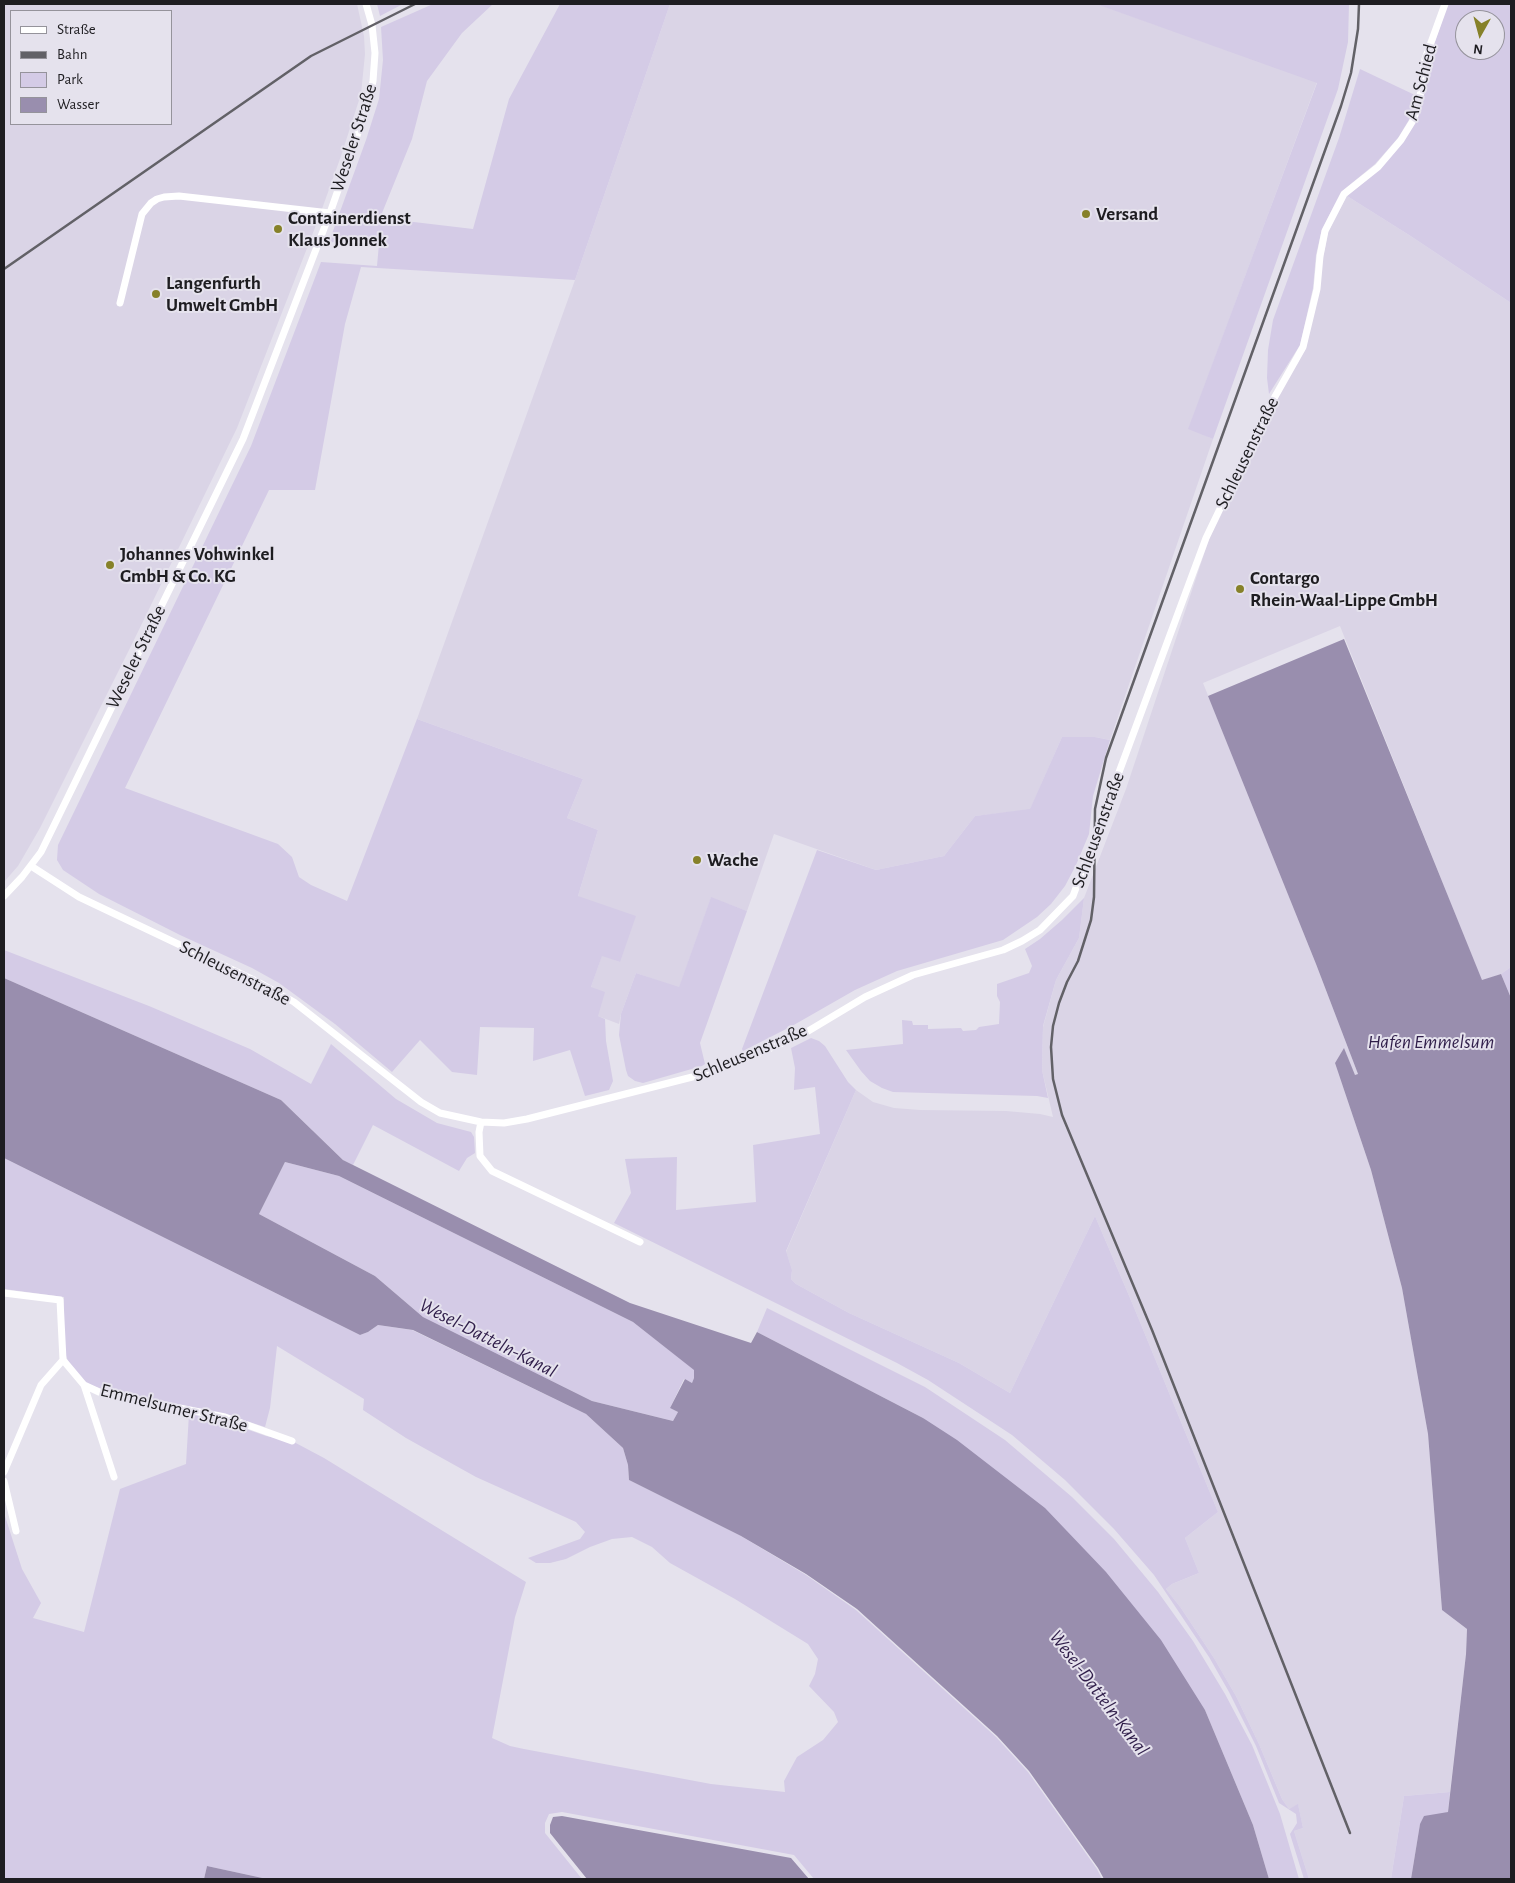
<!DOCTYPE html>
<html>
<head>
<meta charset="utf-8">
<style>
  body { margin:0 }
  #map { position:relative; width:1515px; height:1883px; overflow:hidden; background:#e5e2ed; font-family:"Alegreya Sans",sans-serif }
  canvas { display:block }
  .frame { position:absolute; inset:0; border:5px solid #1e1d21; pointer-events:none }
  .legend { position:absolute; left:10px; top:10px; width:162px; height:115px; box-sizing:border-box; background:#e5e2ed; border:1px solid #95939b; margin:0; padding:6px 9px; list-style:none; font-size:15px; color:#1e1d21 }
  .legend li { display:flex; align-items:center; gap:10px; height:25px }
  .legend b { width:25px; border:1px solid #95939b }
  .north { position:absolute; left:1455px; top:10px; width:50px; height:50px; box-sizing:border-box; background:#e5e2ed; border:1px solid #95939b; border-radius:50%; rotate:187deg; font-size:14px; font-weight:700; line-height:20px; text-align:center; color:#1e1d21 }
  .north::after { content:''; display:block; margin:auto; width:18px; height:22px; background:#868129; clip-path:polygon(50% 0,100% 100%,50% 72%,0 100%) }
</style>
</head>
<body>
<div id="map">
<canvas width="1515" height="1883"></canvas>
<div class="frame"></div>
<ul class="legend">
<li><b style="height:6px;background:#fff"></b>Straße</li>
<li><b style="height:6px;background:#626167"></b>Bahn</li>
<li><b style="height:14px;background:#d4cbe6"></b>Park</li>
<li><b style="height:14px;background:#998eae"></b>Wasser</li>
</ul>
<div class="north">N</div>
</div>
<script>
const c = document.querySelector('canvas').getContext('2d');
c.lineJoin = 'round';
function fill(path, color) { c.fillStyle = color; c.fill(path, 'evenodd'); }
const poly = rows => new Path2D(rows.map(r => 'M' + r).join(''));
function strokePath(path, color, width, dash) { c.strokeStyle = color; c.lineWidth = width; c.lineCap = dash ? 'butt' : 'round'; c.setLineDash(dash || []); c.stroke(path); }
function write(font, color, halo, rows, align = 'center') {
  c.font = font + ' "Alegreya Sans",sans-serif'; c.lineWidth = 4; c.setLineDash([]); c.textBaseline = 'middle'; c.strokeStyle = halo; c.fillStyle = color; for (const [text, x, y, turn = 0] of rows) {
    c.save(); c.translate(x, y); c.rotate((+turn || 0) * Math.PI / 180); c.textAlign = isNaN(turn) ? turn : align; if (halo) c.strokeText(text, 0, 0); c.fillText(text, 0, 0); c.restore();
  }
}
fill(poly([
  [4,4,357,4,364,36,365,54,361,94,341,156,318,220,237,428,133,642,40,828,18,866,4,882],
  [11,11,171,11,171,124,11,124],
  [670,4,1097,4,1317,82,1189,428,1213,439,1110,740,1095,737,1062,737,1030,810,975,816,944,856,876,870,774,834,747,911,711,898,679,988,636,973,621,1014,619,1024,598,1016,591,987,602,955,620,962,578,896,598,830,567,818,583,779,417,719,575,280],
  [1347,196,1409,235,1511,303,1511,967,1501,974,1482,981,1340,626,1203,683,1316,964,1358,1074,1355,1076,1344,1049,1335,1063,1371,1170,1402,1288,1428,1434,1442,1610,1467,1629,1466,1654,1450,1792,1404,1796,1391,1879,1309,1879,1294,1831,1303,1828,1298,1805,1289,1809,1282,1799,1259,1744,1236,1696,1214,1658,1181,1608,1166,1589,1172,1584,1199,1573,1185,1538,1218,1512,1133,1305,1095,1216,1010,1393,959,1363,849,1313,796,1284,791,1279,792,1270,786,1252,856,1090,873,1102,894,1108,920,1110,1006,1111,1040,1114,1053,1117,1042,1070,1043,1027,1056,980,1079,938,1084,898,1126,789,1209,539,1244,464,1281,391,1306,348,1328,232]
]), '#dad4e6');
fill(poly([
  [377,4,403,4,380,16],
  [433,4,493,4,462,33,427,81,412,139,380,218,473,229,509,99,560,4,670,4,575,280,361,267,345,324,315,490,269,490,125,788,278,844,292,857,299,877,311,885,347,901,417,719,583,779,567,818,598,830,578,896,636,916,620,962,602,956,591,987,605,992,598,1016,605,1019,606,1041,613,1081,609,1090,585,1096,570,1050,533,1061,534,1028,480,1027,477,1075,452,1072,420,1040,392,1072,335,1024,279,983,252,968,180,935,99,894,63,870,57,860,58,845,251,446,321,262,377,266,379,244,329,242,366,140,379,99,383,60,381,27],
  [1096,4,1349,4,1348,42,1338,89,1213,439,1188,429,1317,83],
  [1448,4,1511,4,1511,303,1409,235,1347,196,1380,169,1417,119,1424,96,1429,59],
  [1465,20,1495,20,1495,50,1465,50],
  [1360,69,1417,96,1410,118,1398,138,1375,164,1341,192,1322,229,1316,255,1313,288,1300,345,1269,394,1267,378,1268,350,1273,320,1339,138],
  [1062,737,1095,737,1110,740,1093,796,1089,834,1076,865,1065,886,1051,904,1037,917,1003,940,897,971,855,990,792,1026,743,1051,742,1049,817,850,876,870,944,856,975,816,1030,809],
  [711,897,747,911,700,1043,705,1064,702,1066,643,1083,635,1081,628,1076,626,1070,619,1035,621,1014,636,973,679,987],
  [1084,898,1079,938,1056,980,1043,1026,1042,1070,1048,1098,1037,1096,893,1092,882,1088,870,1081,861,1071,846,1050,903,1044,902,1020,912,1021,913,1025,928,1025,928,1029,961,1028,963,1031,976,1030,979,1027,999,1024,1000,1002,997,996,997,984,1029,973,1032,966,1025,949,1040,939,1062,920],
  [4,950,149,1006,250,1049,311,1084,331,1044,396,1099,437,1123,471,1132,474,1137,475,1153,467,1158,459,1171,373,1125,353,1165,343,1160,281,1100,4,978],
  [1511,967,1511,998,1501,974],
  [811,1038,819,1041,825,1046,848,1082,856,1090,786,1251,792,1270,791,1279,796,1284,849,1313,959,1363,1010,1393,1095,1216,1133,1305,1218,1512,1185,1538,1199,1573,1172,1584,1166,1589,1181,1608,1214,1658,1236,1696,1259,1744,1282,1799,1289,1809,1298,1804,1303,1828,1294,1831,1309,1879,1304,1879,1290,1834,1297,1823,1296,1814,1279,1803,1256,1746,1229,1692,1209,1657,1154,1575,1114,1529,1065,1480,1012,1435,928,1380,897,1363,614,1223,631,1193,625,1159,677,1157,676,1210,756,1202,753,1145,820,1134,815,1087,794,1090,794,1088,795,1068,791,1048],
  [4,1158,360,1335,368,1332,378,1325,412,1330,586,1414,623,1448,628,1465,629,1480,741,1536,806,1575,856,1610,996,1737,1028,1772,1097,1869,1102,1879,814,1879,794,1855,562,1812,549,1814,545,1823,545,1833,582,1879,267,1879,207,1866,204,1879,4,1879,4,1513,22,1569,41,1603,33,1618,84,1632,120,1489,186,1464,189,1414,223,1421,266,1436,292,1441,324,1458,526,1582,515,1617,492,1738,510,1746,524,1749,711,1784,785,1792,784,1781,797,1757,823,1740,838,1722,834,1712,809,1686,815,1674,818,1659,808,1644,735,1599,670,1563,652,1547,632,1537,612,1539,590,1547,566,1559,550,1563,536,1563,528,1558,580,1539,585,1532,576,1522,476,1477,406,1438,363,1410,364,1399,277,1346,270,1408,265,1427,231,1416,102,1389,88,1384,80,1378,69,1364,64,1350,64,1297,4,1289],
  [285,1162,339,1176,633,1322,695,1370,694,1378,692,1383,684,1379,670,1408,678,1412,673,1421,592,1401,423,1317,375,1276,259,1214],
  [767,1308,925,1387,1005,1440,1072,1497,1114,1539,1158,1592,1193,1641,1225,1694,1252,1745,1280,1814,1299,1879,1269,1879,1253,1825,1205,1710,923,1418,757,1332],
  [1450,1792,1448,1812,1420,1824,1411,1879,1391,1879,1404,1796]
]), '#d4cbe6');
fill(poly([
  [1344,639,1482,980,1501,974,1511,998,1511,1879,1411,1879,1420,1824,1424,1816,1448,1812,1466,1654,1467,1629,1442,1610,1428,1434,1402,1288,1371,1170,1335,1063,1344,1048,1355,1075,1358,1074,1316,964,1208,696],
  [4,978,281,1100,343,1160,630,1303,751,1343,757,1332,923,1418,957,1440,1045,1508,1106,1572,1161,1640,1205,1710,1253,1825,1269,1879,1104,1879,1098,1868,1029,1771,997,1736,857,1609,806,1574,741,1536,629,1480,628,1465,623,1448,586,1414,413,1330,378,1325,368,1332,360,1335,4,1158],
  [285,1162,339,1176,633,1322,694,1370,694,1378,692,1383,685,1379,670,1408,678,1412,673,1421,592,1401,423,1317,375,1276,259,1214],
  [562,1816,791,1858,809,1879,587,1879,550,1833,550,1825,553,1817],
  [207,1866,267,1879,204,1879]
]), '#998eae');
strokePath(poly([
  [120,303,142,214,151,203,157,199,164,197,179,196,330,213],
  [31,866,79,897,258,982,294,1002,421,1102,440,1113,481,1122,504,1123,527,1119,708,1073,757,1054,805,1033,865,997,913,975,1003,950,1022,941,1040,930,1073,896,1206,538,1268,409,1303,347,1317,289,1320,256,1325,231,1344,194,1378,167,1401,140,1414,119,1420,96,1425,59,1445,4],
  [4,896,22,877,41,852,243,439,330,213,367,107,373,81,375,53,372,25,366,4],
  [481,1122,479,1132,480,1156,492,1171,640,1242],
  [4,1293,60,1300,63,1360,84,1385,99,1392,225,1417,292,1441],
  [84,1385,114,1477],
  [4,1472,41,1385,63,1360],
  [4,1481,16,1531]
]), '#fff', 7);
strokePath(poly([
  [4,269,311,56,415,4],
  [1350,1833,1152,1330,1062,1115,1053,1079,1051,1047,1053,1026,1059,1003,1067,982,1078,961,1091,920,1094,897,1095,809,1106,758,1341,106,1351,73,1358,29,1359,4]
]), '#626167', 2.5);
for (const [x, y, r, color] of [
  [1086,214,5,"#868129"],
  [278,229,5,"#868129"],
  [156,294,5,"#868129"],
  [110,565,5,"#868129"],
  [1240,589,5,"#868129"],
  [697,860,5,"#868129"]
]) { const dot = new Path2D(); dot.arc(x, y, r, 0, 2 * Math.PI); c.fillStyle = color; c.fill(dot); strokePath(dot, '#e5e2ed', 2); }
write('19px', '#1e1d21', '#e5e2ed', [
  ["Am Schied",1421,82,-75],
  ["Weseler Straße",354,138,-72],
  ["Schleusenstraße",1247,453,-64],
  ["Weseler Straße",136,657,-64],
  ["Schleusenstraße",1098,830,-70],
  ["Schleusenstraße",235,973,27],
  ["Schleusenstraße",750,1053,-23],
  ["Emmelsumer Straße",174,1408,14]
]);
write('bold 19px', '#1e1d21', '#e5e2ed', [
  ["Versand",1096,214],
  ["Containerdienst",288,218],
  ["Klaus Jonnek",288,240],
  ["Langenfurth",166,283],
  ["Umwelt GmbH",166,305],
  ["Johannes Vohwinkel",120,554],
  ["GmbH & Co. KG",120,576],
  ["Contargo",1250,578],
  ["Rhein-Waal-Lippe GmbH",1250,600],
  ["Wache",707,860]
], 'left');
write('italic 20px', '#301e4a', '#e5e2ed', [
  ["Hafen Emmelsum",1431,1042],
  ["Wesel-Datteln-Kanal",488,1338,27],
  ["Wesel-Datteln-Kanal",1099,1693,53]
]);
</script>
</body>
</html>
